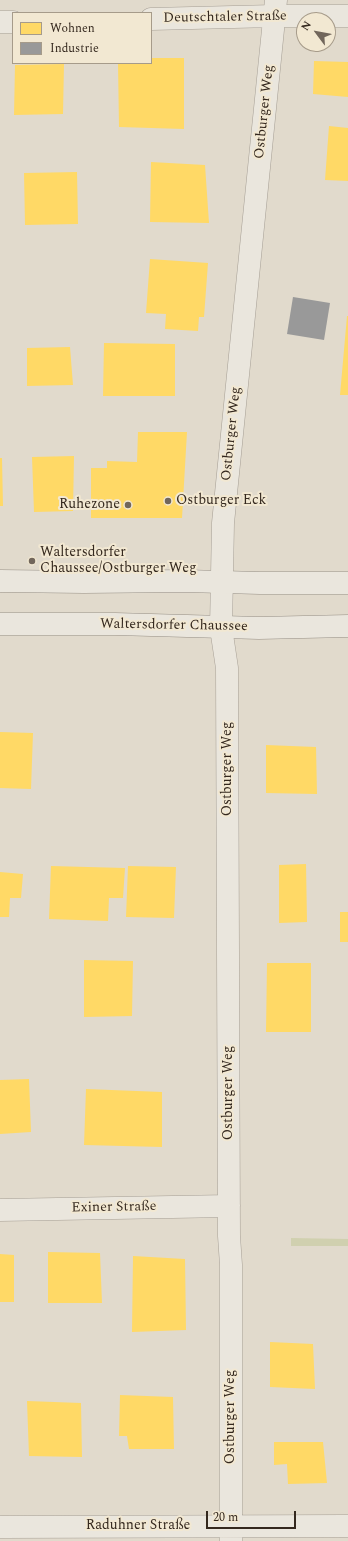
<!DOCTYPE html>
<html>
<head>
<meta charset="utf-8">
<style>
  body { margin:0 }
  #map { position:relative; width:348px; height:1541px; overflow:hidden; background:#e1dacc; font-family:Spectral,serif }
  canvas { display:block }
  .legend { position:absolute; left:12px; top:12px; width:140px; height:52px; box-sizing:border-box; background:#f2e8d2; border:1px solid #a69b8a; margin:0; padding:5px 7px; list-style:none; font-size:12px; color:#34281e }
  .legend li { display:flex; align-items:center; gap:8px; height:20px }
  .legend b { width:20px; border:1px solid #a69b8a }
  .north { position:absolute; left:296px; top:12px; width:40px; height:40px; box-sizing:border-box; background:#f2e8d2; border:1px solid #a69b8a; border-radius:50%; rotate:302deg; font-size:11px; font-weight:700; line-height:16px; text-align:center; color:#34281e }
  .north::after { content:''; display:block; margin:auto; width:14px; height:18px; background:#71665b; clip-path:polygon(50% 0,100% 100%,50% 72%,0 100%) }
  .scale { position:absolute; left:206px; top:1511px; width:90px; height:18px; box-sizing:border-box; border:2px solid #34281e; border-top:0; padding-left:5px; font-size:12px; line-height:14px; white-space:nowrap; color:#34281e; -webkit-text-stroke:3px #f2e8d2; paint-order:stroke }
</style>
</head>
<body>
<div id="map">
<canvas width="348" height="1541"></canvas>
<ul class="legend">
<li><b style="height:11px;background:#ffd966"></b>Wohnen</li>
<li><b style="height:11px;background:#999"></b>Industrie</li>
</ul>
<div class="north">N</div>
<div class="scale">20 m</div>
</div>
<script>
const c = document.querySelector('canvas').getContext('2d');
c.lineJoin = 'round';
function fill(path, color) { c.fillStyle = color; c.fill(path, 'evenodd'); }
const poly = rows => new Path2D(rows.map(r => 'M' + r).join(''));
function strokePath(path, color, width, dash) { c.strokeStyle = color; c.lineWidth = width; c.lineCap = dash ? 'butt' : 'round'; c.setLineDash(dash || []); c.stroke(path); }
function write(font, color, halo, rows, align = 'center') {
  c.font = font + ' Spectral,serif'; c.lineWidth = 4; c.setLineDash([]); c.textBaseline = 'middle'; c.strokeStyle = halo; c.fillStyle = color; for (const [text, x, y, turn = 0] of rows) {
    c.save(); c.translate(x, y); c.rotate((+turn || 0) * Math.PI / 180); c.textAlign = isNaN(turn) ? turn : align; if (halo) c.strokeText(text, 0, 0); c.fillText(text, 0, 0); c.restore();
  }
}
fill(poly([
  [291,1238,348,1239,348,1246,291,1246]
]), '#d0d0af');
fill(poly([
  [151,58,184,58,184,129,119,127,118,63,151,63],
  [314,61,348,62,348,97,313,94],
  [64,64,63,114,14,115,15,65],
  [329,126,348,128,348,181,325,180],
  [151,162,205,165,209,223,150,222],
  [77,172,78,224,25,225,24,173],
  [150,259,208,263,204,317,199,317,198,331,165,329,166,314,146,313],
  [347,316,348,316,348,395,340,395],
  [104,343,175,344,175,396,103,396],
  [70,347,73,385,27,386,27,348],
  [138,432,187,432,182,518,91,518,91,468,107,468,107,461,137,462],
  [74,456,73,511,34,512,32,457],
  [0,458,2,458,3,506,0,506],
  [0,732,33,733,31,789,0,788],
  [266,745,316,747,317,794,266,793],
  [306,864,307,922,279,923,279,865],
  [51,866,125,868,123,898,109,898,108,921,49,919],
  [128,866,176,867,174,918,126,917],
  [0,872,23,874,21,898,10,898,9,917,0,917],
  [340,912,348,912,348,942,340,942],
  [84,960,133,961,132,1016,84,1017],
  [267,963,311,963,311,1032,266,1032],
  [29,1079,31,1132,0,1134,0,1080],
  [86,1089,162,1092,162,1147,84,1145],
  [48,1252,100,1253,102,1303,48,1303],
  [0,1254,14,1255,14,1302,0,1302],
  [133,1256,185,1259,186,1330,132,1332],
  [270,1342,313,1344,315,1389,270,1387],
  [120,1395,173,1397,174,1449,129,1449,127,1436,119,1436],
  [27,1401,81,1403,82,1457,29,1456],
  [274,1442,323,1442,327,1483,288,1484,287,1464,274,1465]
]), '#ffd966');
fill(poly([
  [293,297,330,303,324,340,287,334]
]), '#999');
const street = poly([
  [151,19,274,16,348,16],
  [0,22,13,22],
  [0,1210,229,1206],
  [0,1527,348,1526],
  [231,1541,231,1265,229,1236,227,668,221,628,223,523,276,0]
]);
const secondary = poly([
  [0,581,84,582,185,581,260,583,348,583],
  [0,624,115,624,259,628,348,626]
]);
strokePath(street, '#a69f95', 23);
strokePath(secondary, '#968f85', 23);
strokePath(street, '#eae6dd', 22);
strokePath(secondary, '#eae6dd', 22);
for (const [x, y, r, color] of [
  [168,501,4,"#71665b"],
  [128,505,4,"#71665b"],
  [32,561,4,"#71665b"]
]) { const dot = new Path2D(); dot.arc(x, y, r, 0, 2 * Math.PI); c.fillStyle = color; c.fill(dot); strokePath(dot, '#f2e8d2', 1.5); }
write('14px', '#34281e', '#f2e8d2', [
  ["Deutschtaler Straße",225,18,-1],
  ["Ostburger Weg",265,112,-84],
  ["Ostburger Weg",232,434,-84],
  ["Waltersdorfer Chaussee",174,626,1],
  ["Ostburger Weg",228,769,-90],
  ["Ostburger Weg",229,1093,-90],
  ["Exiner Straße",114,1208,-1],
  ["Ostburger Weg",231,1417,-90],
  ["Raduhner Straße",138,1526]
]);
write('14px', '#34281e', '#f2e8d2', [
  ["Ostburger Eck",176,501],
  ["Ruhezone",120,505,"right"],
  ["Waltersdorfer",40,553],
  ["Chaussee/Ostburger Weg",40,569]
], 'left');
</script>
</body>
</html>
